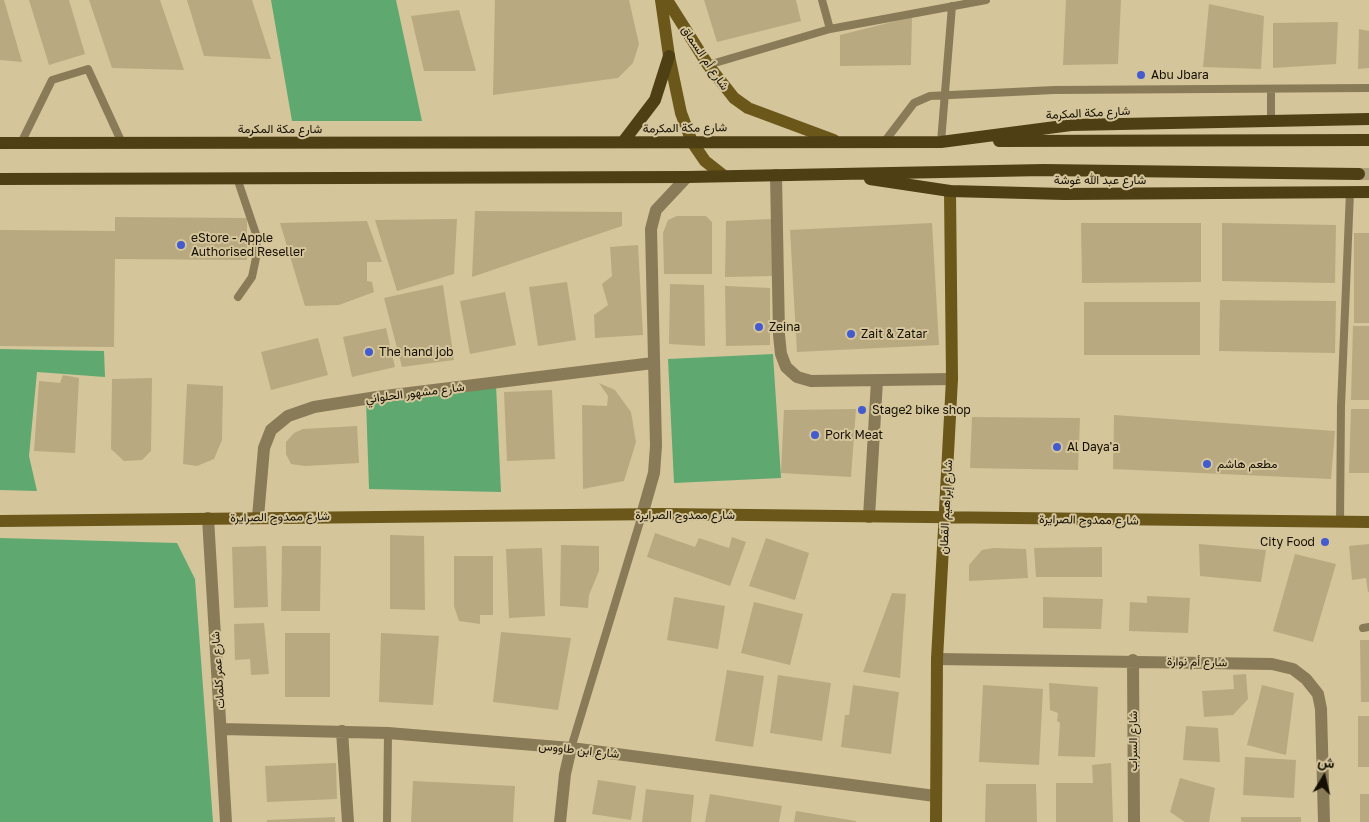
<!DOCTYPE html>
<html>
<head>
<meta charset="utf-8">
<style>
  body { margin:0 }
  #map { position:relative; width:1369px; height:822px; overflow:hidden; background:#d5c59b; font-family:"Golos Text",Vazirmatn,sans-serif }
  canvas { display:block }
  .north { position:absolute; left:1299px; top:752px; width:50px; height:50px; -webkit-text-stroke:4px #d5c59b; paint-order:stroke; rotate:9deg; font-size:14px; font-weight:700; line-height:20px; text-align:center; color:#140f02 }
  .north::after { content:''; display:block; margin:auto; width:18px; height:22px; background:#140f02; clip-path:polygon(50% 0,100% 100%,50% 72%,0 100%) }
</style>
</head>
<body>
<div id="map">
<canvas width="1369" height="822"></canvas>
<div class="north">ش</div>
</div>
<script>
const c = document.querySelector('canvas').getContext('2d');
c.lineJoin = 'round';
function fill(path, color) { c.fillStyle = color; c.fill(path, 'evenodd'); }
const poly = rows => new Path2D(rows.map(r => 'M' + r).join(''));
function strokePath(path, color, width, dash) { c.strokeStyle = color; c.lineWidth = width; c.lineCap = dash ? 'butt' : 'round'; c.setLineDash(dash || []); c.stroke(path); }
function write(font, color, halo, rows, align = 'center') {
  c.font = font + ' "Golos Text",Vazirmatn,sans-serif'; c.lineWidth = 4; c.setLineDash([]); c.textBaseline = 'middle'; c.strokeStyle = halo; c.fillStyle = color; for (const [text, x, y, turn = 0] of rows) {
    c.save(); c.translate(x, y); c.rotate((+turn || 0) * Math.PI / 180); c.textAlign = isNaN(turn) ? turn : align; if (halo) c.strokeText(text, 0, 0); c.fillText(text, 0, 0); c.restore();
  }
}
fill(poly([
  [271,0,396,0,422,121,292,121],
  [0,349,104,351,105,377,37,372,29,456,37,491,0,490],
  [773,354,781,478,674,483,668,359],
  [496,385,501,492,369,489,366,400],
  [0,538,177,543,195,579,213,822,0,822]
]), '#5fa970');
fill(poly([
  [0,0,4,0,22,62,0,60],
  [29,0,69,0,85,54,49,65],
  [89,0,160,0,184,70,112,68],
  [187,0,252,0,271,59,204,56],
  [495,0,629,0,639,44,633,63,618,78,493,95],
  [704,0,796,0,801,21,717,42],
  [1066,0,1121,0,1118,64,1063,65],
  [1209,4,1264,16,1261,69,1203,67],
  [459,10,476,71,424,71,411,16],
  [912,17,911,65,840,66,840,35],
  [1338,22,1336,64,1273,68,1273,23],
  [1359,29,1369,31,1369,68,1358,69],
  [475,211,622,212,622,226,472,277],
  [677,216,706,216,712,222,712,274,664,274,663,233,668,220],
  [115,217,247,218,247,260,115,259,114,347,0,346,0,230,115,231],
  [457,219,454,274,397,291,375,220],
  [772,219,772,276,725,277,726,221],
  [367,221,382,262,367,262,367,281,372,282,374,292,339,305,305,306,280,223],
  [932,223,939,345,797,352,790,230],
  [1081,223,1201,223,1201,282,1082,283],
  [1222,223,1336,225,1335,283,1222,281],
  [1354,233,1369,233,1369,323,1354,323],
  [638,245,643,335,595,338,594,315,608,305,602,284,612,276,610,247],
  [567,282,576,340,538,346,529,287],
  [670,284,704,285,705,346,669,344],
  [443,285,454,360,402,367,384,298],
  [725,286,770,288,770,345,726,346],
  [505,292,516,345,470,354,460,301],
  [1220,300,1336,301,1335,353,1219,351],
  [1084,302,1200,302,1200,355,1084,355],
  [1353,326,1369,326,1369,400,1351,400],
  [386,328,395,367,352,377,343,337],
  [318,338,328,375,271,390,261,352],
  [63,375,79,378,75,453,34,451,39,381,60,383],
  [152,378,151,451,142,460,124,461,111,449,112,379],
  [599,383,615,390,631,412,636,442,624,481,583,489,582,405,607,406,608,396],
  [187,384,223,386,222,440,214,459,197,466,183,464],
  [552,390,555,459,507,461,504,392],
  [856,409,851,477,781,473,784,410],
  [1351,409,1369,409,1369,473,1349,473],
  [1114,415,1335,431,1331,479,1113,469],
  [972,417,1080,418,1078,470,970,468],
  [357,426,359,463,305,466,291,464,286,454,286,442,294,433,303,429],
  [655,533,695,547,699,538,729,548,732,537,746,542,730,586,647,557],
  [390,535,424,536,425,610,390,609],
  [766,538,809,553,795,600,749,586],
  [1199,544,1266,550,1261,582,1200,576],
  [1369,544,1369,592,1368,592,1366,578,1352,580,1349,546],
  [561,545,599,546,599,571,589,595,588,608,560,606],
  [266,546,268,607,234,608,232,547],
  [282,546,321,546,320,611,281,611],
  [1102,547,1102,577,1036,577,1034,548],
  [542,548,545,616,509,618,506,549],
  [993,548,1026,549,1028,578,969,581,969,565,982,550],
  [1295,554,1336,564,1313,642,1273,631],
  [454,556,493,556,493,615,480,615,480,624,459,621,454,606],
  [892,593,906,594,900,678,863,672],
  [1147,596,1190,598,1188,633,1129,631,1130,602,1147,603],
  [674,597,725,606,718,649,667,640],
  [1043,597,1103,599,1101,629,1043,628],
  [754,602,803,614,790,665,741,653],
  [264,623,269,674,251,675,250,659,235,660,234,624],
  [501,632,571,638,558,710,493,702],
  [285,633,330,633,330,697,285,697],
  [381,633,439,636,433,705,379,702],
  [1360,640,1369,640,1369,702,1361,702],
  [727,670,764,676,753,747,715,741],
  [1246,674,1248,699,1233,715,1204,717,1202,691,1234,689,1233,675],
  [778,675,831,683,822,741,770,733],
  [1049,683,1098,687,1095,757,1058,756,1060,723,1057,721,1058,713,1050,710],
  [853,685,899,692,891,754,841,747,845,715,849,715],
  [983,685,1043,689,1039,765,979,762],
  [1262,685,1294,693,1286,755,1247,745],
  [1358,716,1369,716,1369,767,1358,767],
  [1186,726,1218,728,1220,762,1183,760],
  [1245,757,1296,760,1294,798,1243,795],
  [336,763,337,799,267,802,265,766],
  [1111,763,1113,822,1056,822,1056,783,1093,783,1092,765],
  [1180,778,1215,788,1209,822,1185,822,1170,812],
  [598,780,636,786,631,820,592,814],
  [413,781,515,786,513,822,411,822],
  [986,784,1036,784,1037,822,985,822],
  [646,789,694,795,691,822,642,822],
  [710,794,782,806,779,822,705,822],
  [1360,794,1369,794,1369,822,1360,822],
  [796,811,856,821,856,822,794,822],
  [335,817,335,822,267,822,267,820],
  [1241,817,1301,817,1301,822,1241,822]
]), '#b9a980');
strokePath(poly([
  [1359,174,1369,174]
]), '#aea17c', 12, [12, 6]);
strokePath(poly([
  [822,0,830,29],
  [708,65,830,29,986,0],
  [1271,121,1271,89],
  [885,141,914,103,930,96,1054,90,1369,88],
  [941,142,952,6],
  [21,143,52,80,88,69,122,143],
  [237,178,256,234,257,253,252,277,238,297],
  [1340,522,1341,406,1350,192],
  [1363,628,1369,627],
  [571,748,642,515],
  [387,822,388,733]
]), '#897b57', 8);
strokePath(poly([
  [776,175,779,335,781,354,786,367,797,377,811,381,952,379],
  [642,515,654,473,656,446,651,229,656,210,687,177],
  [258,517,264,448,271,430,288,416,314,407,377,397,653,363],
  [869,517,877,381],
  [208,518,226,822],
  [937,659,1272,664,1293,669,1306,679,1318,694,1321,709,1324,822],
  [1133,660,1134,822],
  [222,729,388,733,571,748,935,796],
  [342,731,348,822],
  [560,822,565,774,571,748]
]), '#897b57', 12);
strokePath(poly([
  [661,0,669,56,681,113,692,142,705,161,724,176],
  [667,0,708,65,734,98,748,108,834,140],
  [0,521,662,514,1369,522],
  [936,822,937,659,952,379,950,191]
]), '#6b5719', 12);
strokePath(poly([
  [999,141,1369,140],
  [623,142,655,100,669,56],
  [0,143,941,142,1071,125,1369,119],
  [0,179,687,177,1044,170,1359,174],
  [870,179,950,191,1064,194,1369,192]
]), '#4e3f15', 12);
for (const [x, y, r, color] of [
  [1141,75,5,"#435bce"],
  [181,245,5,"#435bce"],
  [759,327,5,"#435bce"],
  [851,334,5,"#435bce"],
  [369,352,5,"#435bce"],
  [862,410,5,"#435bce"],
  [815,435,5,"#435bce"],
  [1057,447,5,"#435bce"],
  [1207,464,5,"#435bce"],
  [1325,542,5,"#435bce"]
]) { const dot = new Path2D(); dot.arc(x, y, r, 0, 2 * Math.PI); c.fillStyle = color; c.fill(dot); strokePath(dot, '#d5c59b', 2); }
write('12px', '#140f02', '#d5c59b', [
  ["شارع أم السماق",705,58,56],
  ["شارع مكة المكرمة",1088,113,-3],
  ["شارع مكة المكرمة",685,128,-1],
  ["شارع مكة المكرمة",280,129],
  ["شارع عبد الله غوشة",1100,180],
  ["شارع مشهور الحلواني",415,393,-7],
  ["شارع إبراهيم القطان",946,507,-87],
  ["شارع ممدوح الصرايرة",685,515],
  ["شارع ممدوح الصرايرة",280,517,-1],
  ["شارع ممدوح الصرايرة",1089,520,1],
  ["شارع أم نوارة",1197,662,1],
  ["شارع عمر كلمات",218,670,-94],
  ["شارع السراب",1133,741,-90],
  ["شارع ابن طاووس",579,750,6]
]);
write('12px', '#140f02', '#d5c59b', [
  ["Abu Jbara",1151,75],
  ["eStore - Apple",191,238],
  ["Authorised Reseller",191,252],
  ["Zeina",769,327],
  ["Zait & Zatar",861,334],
  ["The hand job",379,352],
  ["Stage2 bike shop",872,410],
  ["Pork Meat",825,435],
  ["Al Daya'a",1067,447],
  ["مطعم هاشم",1217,464],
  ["City Food",1315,542,"right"]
], 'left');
</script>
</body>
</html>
